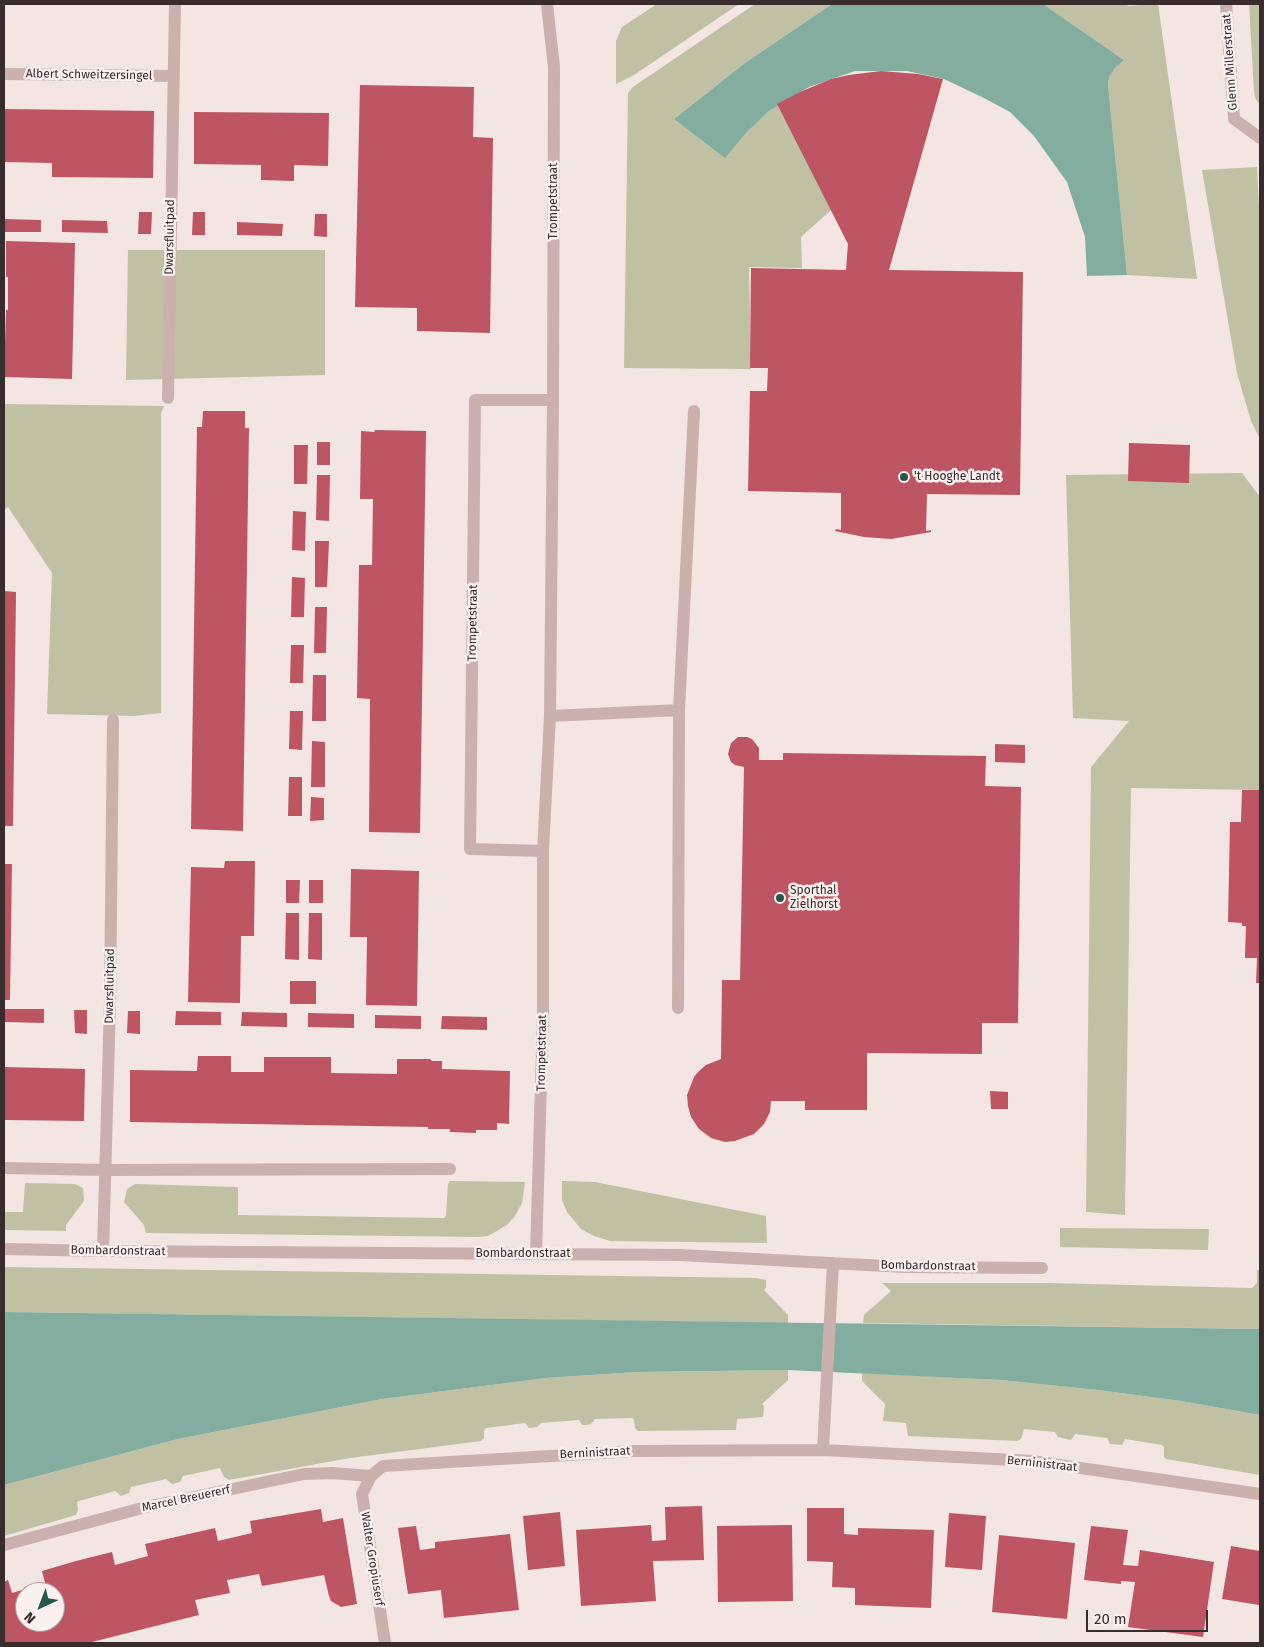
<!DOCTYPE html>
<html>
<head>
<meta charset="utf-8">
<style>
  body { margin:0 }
  #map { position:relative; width:1264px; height:1647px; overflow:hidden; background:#f2e5e2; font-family:"Fira Sans",sans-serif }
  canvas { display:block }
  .frame { position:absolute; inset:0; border:5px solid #392c2d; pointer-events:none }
  .north { position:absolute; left:15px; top:1582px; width:50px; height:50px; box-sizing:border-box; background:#faf0ee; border:1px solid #ada2a1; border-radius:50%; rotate:223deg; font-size:14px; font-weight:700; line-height:20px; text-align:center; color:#392c2d }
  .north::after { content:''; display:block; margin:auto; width:18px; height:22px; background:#245848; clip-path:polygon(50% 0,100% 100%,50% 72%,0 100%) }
  .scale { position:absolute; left:1086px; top:1610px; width:122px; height:22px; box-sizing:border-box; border:2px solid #392c2d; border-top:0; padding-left:6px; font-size:15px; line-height:18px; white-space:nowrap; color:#392c2d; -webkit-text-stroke:4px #faf0ee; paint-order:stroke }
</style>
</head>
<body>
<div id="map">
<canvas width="1264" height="1647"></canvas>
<div class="frame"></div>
<div class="north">N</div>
<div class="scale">20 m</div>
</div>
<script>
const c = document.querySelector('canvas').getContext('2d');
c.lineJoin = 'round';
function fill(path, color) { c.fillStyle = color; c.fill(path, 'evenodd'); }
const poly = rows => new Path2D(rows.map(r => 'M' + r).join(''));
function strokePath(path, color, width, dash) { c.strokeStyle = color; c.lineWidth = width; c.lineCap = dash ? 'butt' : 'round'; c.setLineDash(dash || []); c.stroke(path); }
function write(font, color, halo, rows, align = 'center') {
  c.font = font + ' "Fira Sans",sans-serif'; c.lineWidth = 5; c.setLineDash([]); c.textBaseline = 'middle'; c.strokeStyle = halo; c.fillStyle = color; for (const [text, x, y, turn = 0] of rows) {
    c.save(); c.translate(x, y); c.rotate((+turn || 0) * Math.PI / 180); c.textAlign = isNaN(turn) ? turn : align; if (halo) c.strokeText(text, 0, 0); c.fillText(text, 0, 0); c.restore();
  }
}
fill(poly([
  [657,4,739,4,634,75,616,84,616,41,622,27],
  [755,4,832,4,745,63,674,119,725,157,746,133,769,111,778,105,831,210,801,237,802,268,749,267,751,369,624,368,628,93,633,87],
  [1043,4,1126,4,1128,6,1158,4,1197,279,1127,275,1108,85,1109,77,1114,68,1124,60],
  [1249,4,1260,4,1260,105,1255,98,1254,91],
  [1257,167,1260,228,1260,439,1251,421,1237,373,1202,170],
  [128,250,325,250,325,375,126,380],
  [4,404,164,406,161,413,161,713,134,716,47,714,52,573,8,507,4,510],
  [1242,473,1260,497,1260,790,1131,788,1125,1215,1086,1212,1091,767,1129,721,1073,718,1066,475],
  [450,1181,525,1182,522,1203,515,1216,507,1225,488,1236,480,1237,146,1233,144,1225,124,1202,127,1189,135,1184,237,1187,238,1189,238,1215,444,1218,446,1216,448,1184],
  [562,1181,595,1182,766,1216,767,1243,610,1241,594,1236,581,1229,567,1212,562,1200],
  [25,1183,75,1184,83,1188,84,1201,66,1225,66,1231,4,1230,4,1212,23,1212],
  [1060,1228,1209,1229,1208,1250,1060,1247],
  [4,1267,756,1278,766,1280,766,1287,764,1290,788,1315,788,1323,4,1312],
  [1257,1270,1260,1270,1260,1329,863,1323,864,1315,891,1291,882,1283,1047,1283,1252,1288,1257,1283],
  [788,1370,788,1380,762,1404,764,1406,763,1417,737,1419,736,1430,638,1431,635,1428,634,1420,632,1418,595,1419,591,1424,586,1425,582,1425,579,1420,541,1423,537,1427,529,1428,525,1423,486,1428,484,1430,484,1438,481,1441,350,1458,229,1480,224,1477,220,1468,183,1476,180,1482,172,1484,166,1479,131,1487,129,1493,121,1496,115,1491,79,1501,77,1502,78,1510,76,1515,4,1536,4,1485,178,1439,382,1399,546,1378,636,1372],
  [862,1373,1001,1380,1098,1390,1181,1401,1260,1415,1260,1475,1166,1459,1164,1457,1164,1447,1162,1445,1125,1439,1122,1445,1110,1444,1107,1438,1075,1434,1071,1440,1058,1437,1055,1432,1024,1429,1021,1439,1017,1441,908,1436,906,1423,883,1421,885,1404,862,1381]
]), '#c0c0a3');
fill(poly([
  [832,4,1043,4,1124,60,1114,69,1109,77,1108,85,1127,275,1087,276,1085,237,1067,182,1034,136,1010,112,982,97,944,79,907,71,855,71,809,87,769,111,746,133,725,158,674,119,745,63],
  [4,1312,1260,1329,1260,1415,1181,1401,1098,1390,1001,1380,788,1370,636,1372,546,1378,382,1399,178,1439,4,1485]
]), '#83ad9f');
fill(poly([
  [881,71,918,74,943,79,889,270,1023,272,1020,495,927,494,926,531,931,530,931,532,891,539,864,537,835,531,836,529,841,530,841,493,748,491,750,391,767,391,768,368,750,368,751,268,846,270,848,244,777,104,800,92,831,79,849,75],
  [360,85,474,87,473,137,493,138,490,333,417,331,417,308,355,307],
  [4,109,154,111,153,178,52,177,52,163,4,162],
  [194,112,329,113,328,166,294,165,294,181,261,180,261,165,194,164],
  [139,212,152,212,151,234,138,234],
  [193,212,205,212,205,235,192,235],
  [315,214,327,214,327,237,314,236],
  [4,219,41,220,41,232,4,232],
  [62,220,107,221,108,233,62,232],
  [237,222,283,224,282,236,237,235],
  [6,241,75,243,72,379,4,377,4,343,5,343,6,310,8,310,8,277,6,277],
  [203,411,245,411,245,428,249,428,243,831,191,829,197,427,202,427],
  [375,430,426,431,420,833,369,832,370,699,357,698,359,565,372,565,373,499,360,499,361,431,374,432],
  [317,442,330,442,330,465,317,465],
  [1129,443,1190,445,1189,483,1128,481],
  [294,445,308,445,307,484,294,484],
  [317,475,330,475,329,521,316,520],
  [293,511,306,512,305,551,292,550],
  [315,541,329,541,327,587,315,587],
  [292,577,305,578,304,617,291,617],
  [4,591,16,592,13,826,4,826],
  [315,607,327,607,326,653,314,653],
  [291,645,304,645,303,683,290,683],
  [313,675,326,675,326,721,312,721],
  [290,711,303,711,302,750,289,749],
  [738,737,747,737,752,739,759,748,759,760,783,760,783,753,986,756,985,786,1021,787,1018,1023,982,1023,982,1054,867,1053,867,1110,805,1110,805,1101,771,1101,770,1112,764,1124,754,1134,735,1141,725,1142,711,1138,699,1129,691,1117,688,1106,687,1095,694,1077,699,1071,706,1065,721,1059,722,980,740,980,744,767,735,765,731,762,728,754,731,743],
  [312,741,325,742,325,787,311,787],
  [995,744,1025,745,1025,763,995,762],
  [289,777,302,777,302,816,288,816],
  [1242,790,1260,790,1260,983,1256,983,1257,958,1245,958,1246,926,1242,926,1242,923,1228,922,1230,822,1241,822],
  [311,797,324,798,324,820,310,821],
  [225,861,255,861,254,936,241,936,240,1003,188,1002,191,867,224,868],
  [4,864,12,864,10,1000,4,1000],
  [351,869,419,871,417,1006,366,1005,367,937,350,937],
  [286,880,300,880,299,903,286,903],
  [309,880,323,880,323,903,309,903],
  [286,913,299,913,299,960,285,959],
  [309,913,322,913,322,960,308,959],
  [290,981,316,981,316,1004,290,1004],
  [4,1009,44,1009,44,1023,4,1022],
  [74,1010,87,1010,87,1034,75,1033],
  [128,1011,140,1011,140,1034,127,1033],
  [176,1011,221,1012,221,1025,175,1025],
  [242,1012,287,1013,287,1027,241,1026],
  [308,1013,354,1014,354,1028,308,1027],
  [375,1015,421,1016,421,1029,375,1028],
  [442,1016,487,1017,487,1030,441,1029],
  [198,1056,231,1056,231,1072,264,1072,264,1057,331,1057,331,1073,397,1074,397,1059,430,1059,432,1061,442,1061,442,1069,510,1071,509,1124,497,1123,497,1130,476,1130,476,1133,450,1132,450,1129,428,1129,428,1127,130,1122,130,1070,197,1071],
  [4,1067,85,1069,84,1121,4,1120],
  [990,1091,1008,1092,1008,1109,991,1109],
  [702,1506,704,1560,653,1561,656,1601,581,1606,576,1530,651,1525,652,1541,666,1540,665,1507],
  [807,1508,844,1508,844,1534,858,1535,858,1528,934,1530,931,1608,855,1605,855,1588,832,1587,833,1562,807,1561],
  [321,1509,323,1522,343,1518,357,1604,341,1607,331,1601,329,1596,324,1575,262,1586,259,1574,227,1580,230,1593,195,1600,199,1615,88,1643,4,1643,4,1582,8,1580,12,1593,45,1583,42,1571,76,1561,112,1552,115,1565,148,1556,145,1544,215,1528,218,1541,252,1533,250,1521],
  [25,1592,55,1592,55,1622,25,1622],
  [560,1512,565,1566,528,1570,523,1516],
  [949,1513,986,1516,982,1570,945,1567],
  [792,1525,793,1601,718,1602,717,1526],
  [416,1526,420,1550,435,1548,435,1542,510,1534,519,1610,444,1618,441,1590,408,1594,398,1528],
  [1091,1526,1128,1530,1123,1565,1138,1566,1140,1550,1214,1562,1203,1637,1128,1627,1135,1582,1121,1581,1121,1584,1084,1580],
  [999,1535,1075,1543,1067,1619,992,1612],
  [1231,1546,1260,1551,1260,1596,1259,1605,1222,1599]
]), '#bd5562');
strokePath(poly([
  [1226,4,1234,119,1260,138],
  [4,74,174,76],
  [168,398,175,4],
  [550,716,679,710,694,411],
  [543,851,470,849,475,400,553,400],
  [678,1008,679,710],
  [4,1168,104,1170,450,1169],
  [4,1249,103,1251,680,1255,904,1267,1042,1268],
  [103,1251,110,1003,113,720],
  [536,1254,543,1015,543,851,550,716,553,400,554,67,547,4],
  [823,1450,833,1263],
  [4,1545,146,1507,304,1474,332,1473,371,1476],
  [385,1643,362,1494,371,1476,383,1466,634,1451,823,1450,1032,1461,1260,1494]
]), '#cab1ae', 12);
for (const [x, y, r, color] of [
  [904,477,5,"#245848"],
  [780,898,5,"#245848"]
]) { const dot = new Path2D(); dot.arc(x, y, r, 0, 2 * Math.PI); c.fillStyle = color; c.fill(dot); strokePath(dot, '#faf0ee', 2); }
write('12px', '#392c2d', '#faf0ee', [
  ["Glenn Millerstraat",1230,62,-94],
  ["Albert Schweitzersingel",89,75,1],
  ["Trompetstraat",554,201,-90],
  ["Dwarsfluitpad",170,237,-89],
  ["Trompetstraat",473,623,-89],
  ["Dwarsfluitpad",110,986,-89],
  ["Trompetstraat",542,1053,-89],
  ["Bombardonstraat",118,1251,1],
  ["Bombardonstraat",523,1254],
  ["Bombardonstraat",928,1266,1],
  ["Berninistraat",595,1453,-3],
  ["Berninistraat",1042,1464,6],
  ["Marcel Breuererf",186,1499,-12],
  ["Walter Gropiuserf",372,1559,81]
]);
write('12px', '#392c2d', '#faf0ee', [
  ["'t Hooghe Landt",914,477],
  ["Sporthal",790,891],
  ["Zielhorst",790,905]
], 'left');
</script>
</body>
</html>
